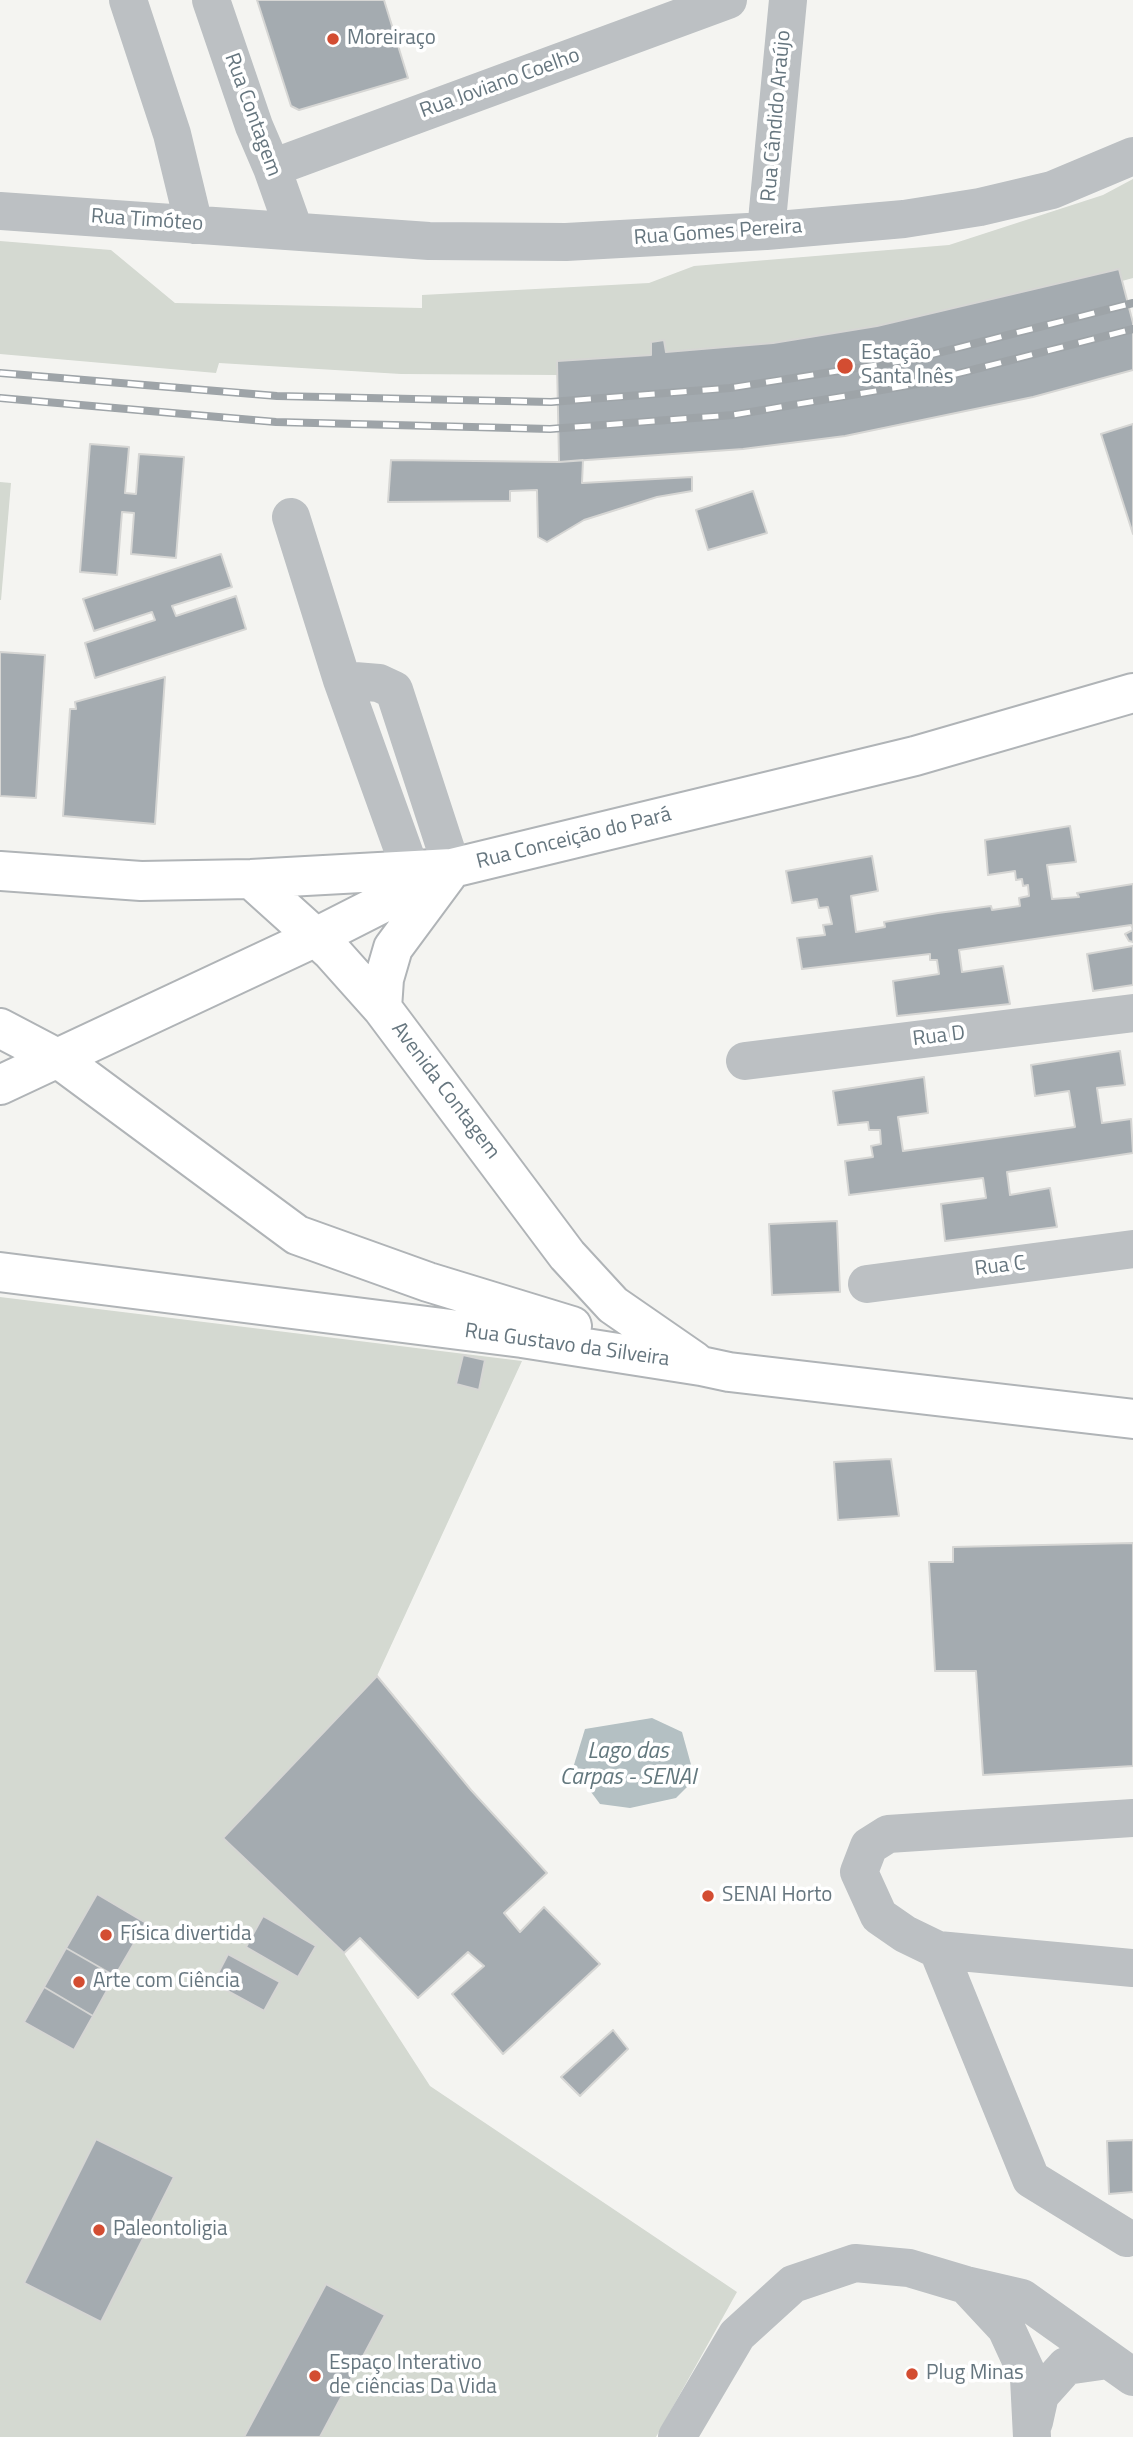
<!DOCTYPE html>
<html>
<head>
<meta charset="utf-8">
<style>
  body { margin:0 }
  canvas { display:block; background:#f4f4f1 }
</style>
</head>
<body>
<canvas width="1133" height="2437"></canvas>
<script>
const c = document.querySelector('canvas').getContext('2d');
c.lineJoin = 'round';
function fill(path, color) { c.fillStyle = color; c.fill(path, 'evenodd'); }
const poly = rows => new Path2D(rows.map(r => 'M' + r).join(''));
function strokePath(path, color, width, dash) { c.strokeStyle = color; c.lineWidth = width; c.lineCap = dash ? 'butt' : 'round'; c.setLineDash(dash || []); c.stroke(path); }
function write(font, color, halo, rows, align = 'center') {
  c.font = font + ' "Titillium Web",sans-serif'; c.lineWidth = 7; c.setLineDash([]); c.textBaseline = 'middle'; c.strokeStyle = halo; c.fillStyle = color; for (const [text, x, y, turn = 0] of rows) {
    c.save(); c.translate(x, y); c.rotate((+turn || 0) * Math.PI / 180); c.textAlign = isNaN(turn) ? turn : align; if (halo) c.strokeText(text, 0, 0); c.fillText(text, 0, 0); c.restore();
  }
}
fill(poly([
  [1133,179,1133,278,1122,281,1118,269,877,326,773,343,666,352,664,341,652,342,651,355,557,361,557,375,401,374,219,363,216,373,0,354,0,241,111,250,175,303,422,308,422,295,649,283,694,266,949,245,1103,195],
  [0,482,11,483,1,600,0,600],
  [0,1297,522,1361,377,1676,223,1838,344,1953,430,2086,737,2292,656,2437,0,2437]
]), '#d4d9d1');
fill(poly([
  [652,1718,682,1732,695,1779,676,1798,630,1808,600,1804,573,1768,585,1729]
]), '#b4c0c3');
const building = poly([
  [257,0,384,0,408,78,299,110,291,106,257,0],
  [1119,269,1133,323,1133,370,1033,397,845,436,743,449,559,462,557,361,651,355,651,342,664,340,666,352,773,343,877,326,1119,269],
  [1133,424,1133,534,1101,434,1133,424],
  [90,444,129,447,125,493,136,494,139,454,184,457,176,558,131,554,134,513,122,512,117,575,80,572,90,444],
  [391,460,559,462,583,460,582,483,692,477,692,491,657,497,584,520,547,542,538,537,537,490,510,491,510,501,388,502,391,460],
  [753,491,767,533,708,550,696,510,753,491],
  [221,554,232,587,172,606,176,616,236,596,246,629,95,678,85,643,155,620,152,612,94,631,83,599,221,554],
  [0,652,45,655,36,798,0,796,0,652],
  [165,677,155,824,63,816,70,709,76,709,75,702,165,677],
  [1070,826,1076,862,1047,865,1052,899,1079,897,1077,893,1133,884,1133,942,1129,941,1125,934,1133,930,1131,925,959,950,962,972,1003,966,1010,1004,897,1016,893,981,939,974,937,960,930,960,930,954,802,969,797,938,825,935,823,925,832,924,828,907,819,908,817,899,792,903,786,871,872,856,878,891,851,896,856,932,885,927,884,922,938,913,991,906,992,910,1020,906,1019,898,1029,896,1028,885,1023,886,1022,879,1016,880,1015,871,988,875,985,840,1070,826],
  [1133,946,1133,985,1093,991,1087,954,1133,946],
  [1120,1051,1125,1085,1097,1088,1102,1123,1131,1119,1133,1153,1007,1172,1010,1195,1050,1188,1057,1227,945,1241,941,1204,986,1198,983,1178,849,1195,845,1161,873,1157,871,1146,881,1144,880,1130,869,1130,868,1122,838,1125,833,1091,924,1077,928,1113,898,1117,903,1151,1075,1127,1069,1091,1035,1096,1031,1065,1120,1051],
  [837,1221,840,1292,772,1295,769,1224,837,1221],
  [463,1355,485,1360,479,1390,456,1384,463,1355],
  [891,1459,899,1516,838,1520,834,1462,891,1459],
  [1133,1543,1133,1766,983,1775,976,1671,935,1671,929,1562,953,1562,953,1547,1133,1543],
  [377,1676,471,1790,547,1873,504,1913,520,1932,544,1907,600,1964,503,2054,452,1994,484,1966,468,1952,418,1998,360,1938,344,1953,223,1838,377,1676],
  [97,1894,146,1923,115,1976,66,1948,97,1894],
  [263,1916,316,1946,298,1977,246,1947,263,1916],
  [66,1948,115,1976,93,2016,44,1987,66,1948],
  [228,1954,280,1982,264,2011,213,1983,228,1954],
  [44,1987,93,2016,74,2050,24,2022,44,1987],
  [613,2030,628,2049,580,2096,561,2077,613,2030],
  [96,2139,174,2177,101,2322,24,2283,96,2139],
  [1133,2140,1133,2192,1109,2194,1107,2141,1133,2140],
  [326,2284,385,2315,320,2437,244,2437,326,2284]
]);
fill(building, '#a4abb0');
strokePath(building, '#d6d6d4', 2);
const major = poly([
  [0,871,141,881,251,879,452,868,915,756,1133,693],
  [251,879,332,952,382,1008,567,1255,613,1305,694,1361],
  [382,1008,384,979,393,948,447,875],
  [0,1028,59,1059,297,1235,428,1282,572,1326],
  [0,1085,316,937,444,872],
  [0,1272,522,1338,701,1366,729,1372,1133,1419]
]);
strokePath(major, '#b0b4b7', 42);
strokePath(poly([
  [128,0,172,134,194,225],
  [211,0,254,126,272,168,294,230],
  [272,168,728,0],
  [0,211,429,241,566,242,766,231,904,219,980,207,1052,190,1133,156],
  [766,231,788,0],
  [291,517,342,680,410,869],
  [342,680,379,683,394,690,452,868],
  [745,1061,1133,1013],
  [867,1284,1133,1249],
  [1133,1818,888,1834,869,1846,859,1872,879,1916,905,1934,938,1950,1133,1968],
  [938,1950,1031,2179,1127,2238],
  [966,2285,1006,2328,1029,2378,1032,2437],
  [1034,2422,1040,2395,1066,2366,1108,2360],
  [677,2437,737,2335,793,2284,855,2263,909,2268,966,2285,1022,2298,1133,2377]
]), '#bcc0c3', 38);
strokePath(major, '#fff', 38);
const rail = poly([
  [0,373,277,396,551,402,730,388,914,359,1133,303],
  [0,398,276,422,550,429,733,415,917,384,1133,329]
]);
strokePath(rail, '#9ea4a8', 8);
strokePath(rail, '#fff', 5, [16]);
for (const [x, y, r, color] of [
  [333,39,7,"#d34d32"],
  [845,366,9,"#d34d32"],
  [708,1896,7,"#d34d32"],
  [106,1935,7,"#d34d32"],
  [79,1982,7,"#d34d32"],
  [99,2230,7,"#d34d32"],
  [912,2374,7,"#d34d32"],
  [315,2376,7,"#d34d32"]
]) { const dot = new Path2D(); dot.arc(x, y, r, 0, 2 * Math.PI); c.fillStyle = color; c.fill(dot); strokePath(dot, '#fff', 2.5); }
write('21px', '#66767f', '#fff', [
  ["Moreiraço",347,39],
  ["Estação",861,354],
  ["Santa Inês",861,378],
  ["SENAI Horto",722,1896],
  ["Física divertida",120,1935],
  ["Arte com Ciência",93,1982],
  ["Paleontoligia",113,2230],
  ["Espaço Interativo",329,2364],
  ["de ciências Da Vida",329,2388],
  ["Plug Minas",926,2374]
], 'left');
write('21px', '#66767f', '#fff', [
  ["Rua Joviano Coelho",500,84,-20],
  ["Rua Contagem",252,115,70],
  ["Rua Cândido Araújo",777,116,-85],
  ["Rua Timóteo",147,221,4],
  ["Rua Gomes Pereira",718,233,-4],
  ["Rua Conceição do Pará",574,839,-14],
  ["Rua D",939,1037,-7],
  ["Avenida Contagem",445,1091,53],
  ["Rua C",1000,1267,-7],
  ["Rua Gustavo da Silveira",567,1346,8]
]);
write('italic 23px', '#62777d', '#fff', [
  ["Lago das",628,1752],
  ["Carpas - SENAI",628,1778]
]);
</script>
</body>
</html>
